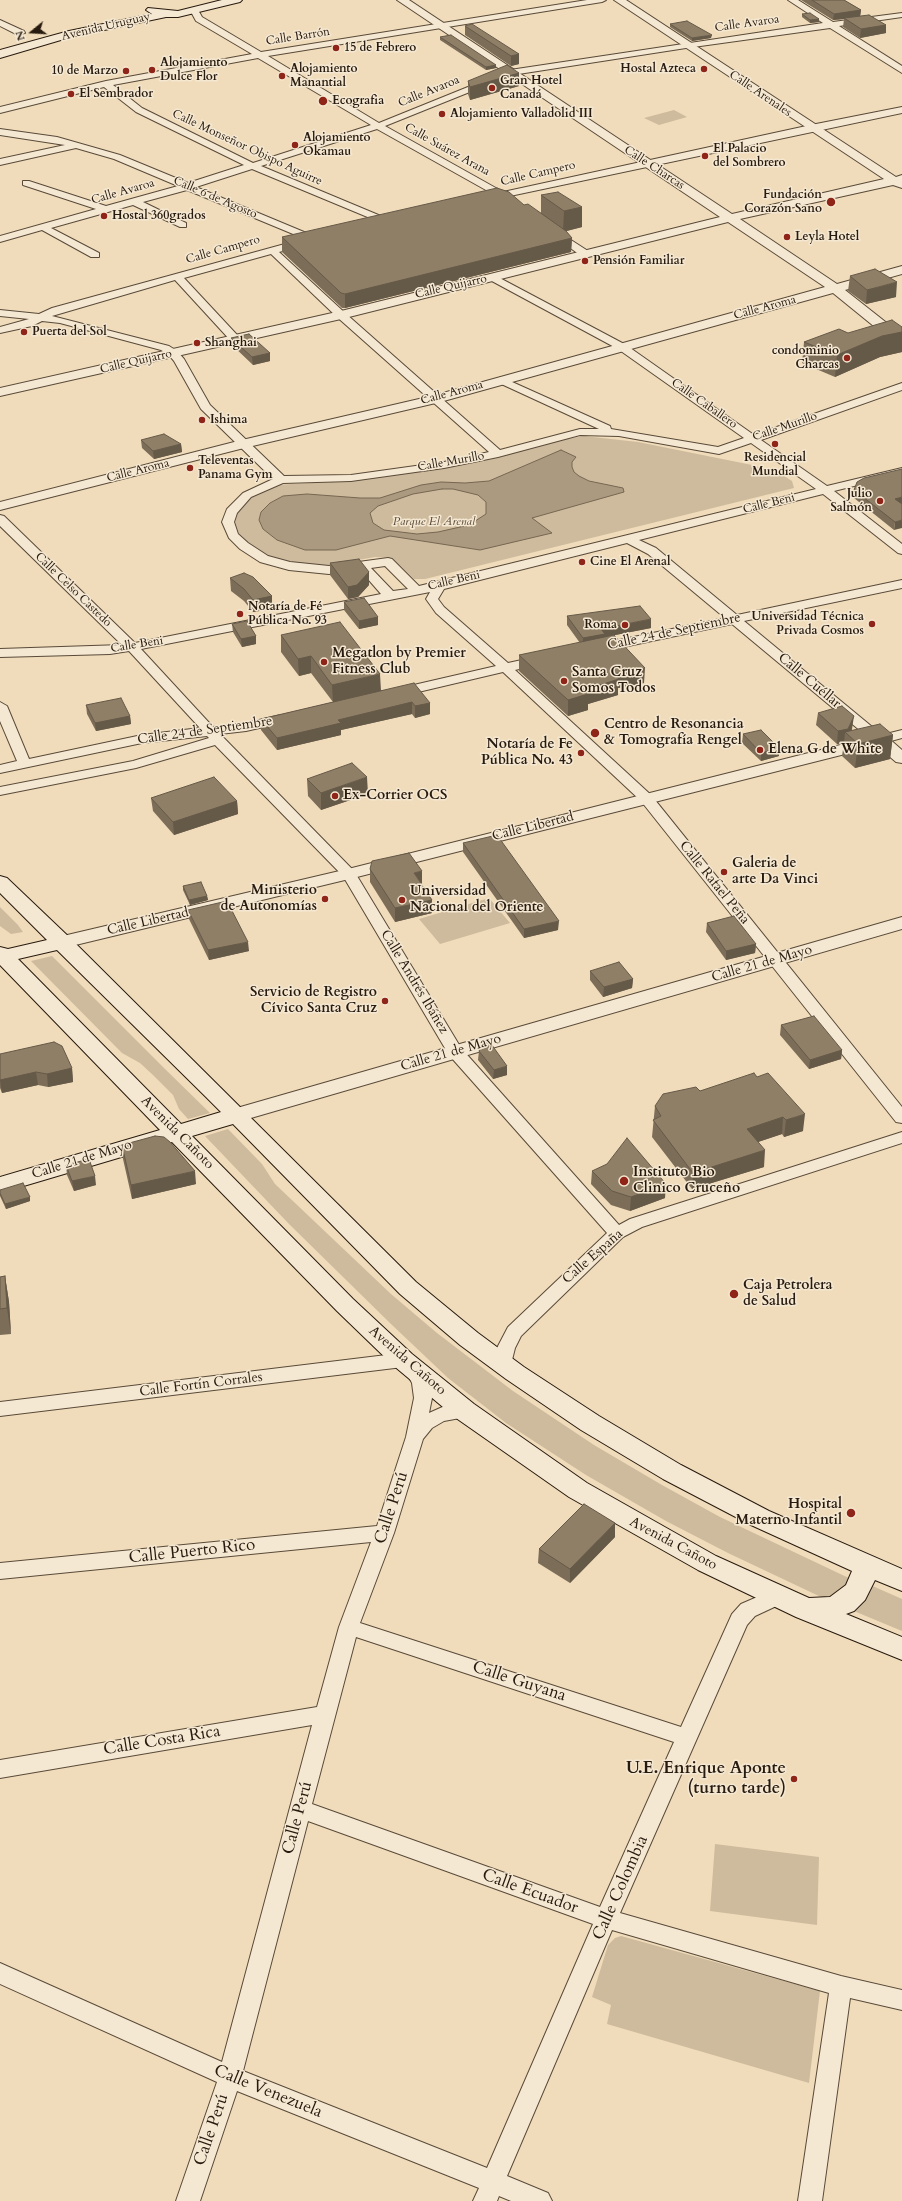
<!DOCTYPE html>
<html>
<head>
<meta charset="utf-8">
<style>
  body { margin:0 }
  #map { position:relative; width:902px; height:2201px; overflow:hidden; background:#f0dcba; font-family:Cardo,serif }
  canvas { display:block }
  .north { position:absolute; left:12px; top:12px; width:40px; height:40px; -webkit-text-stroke:3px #f5e8d2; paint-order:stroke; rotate:252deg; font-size:11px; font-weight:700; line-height:16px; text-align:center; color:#271a0e }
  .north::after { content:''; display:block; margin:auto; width:14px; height:18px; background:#271a0e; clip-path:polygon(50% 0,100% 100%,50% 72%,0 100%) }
</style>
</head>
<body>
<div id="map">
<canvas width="902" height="2201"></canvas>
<div class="north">N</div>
</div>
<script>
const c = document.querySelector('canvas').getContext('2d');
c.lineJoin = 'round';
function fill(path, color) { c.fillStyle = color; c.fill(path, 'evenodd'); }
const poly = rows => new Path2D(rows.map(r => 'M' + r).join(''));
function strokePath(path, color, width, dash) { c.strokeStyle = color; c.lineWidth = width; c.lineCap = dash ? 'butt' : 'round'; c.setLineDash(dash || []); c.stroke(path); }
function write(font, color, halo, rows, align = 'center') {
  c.font = font + ' Cardo,serif'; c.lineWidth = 3; c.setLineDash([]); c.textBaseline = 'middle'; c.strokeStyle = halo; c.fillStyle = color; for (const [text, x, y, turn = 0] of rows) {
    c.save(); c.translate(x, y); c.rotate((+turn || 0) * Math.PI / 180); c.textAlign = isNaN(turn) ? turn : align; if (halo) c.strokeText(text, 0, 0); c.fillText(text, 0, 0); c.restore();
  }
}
fill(poly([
  [674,110,687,117,659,125,644,118],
  [584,436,638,442,752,465,781,474,792,481,794,488,425,579,414,579,392,558,375,557,324,566,282,562,266,556,253,548,242,538,235,528,235,518,241,505,251,496,272,485,351,481,442,468,492,459,561,440],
  [489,898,510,923,440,944,419,919],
  [0,907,18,925,23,932,11,934,0,926],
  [52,956,165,1069,210,1113,188,1119,179,1109,173,1095,153,1075,140,1063,122,1053,31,961],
  [228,1129,262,1164,275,1184,391,1294,437,1333,513,1391,594,1445,662,1485,720,1517,853,1580,828,1600,821,1597,728,1553,666,1521,586,1475,506,1423,448,1378,391,1324,289,1224,205,1136],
  [868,1584,902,1599,902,1631,849,1609],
  [715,1844,819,1857,817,1925,710,1911],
  [621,1936,820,1991,809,2083,607,2024,611,2005,592,1997,608,1945,615,1938]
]), '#cebb9d');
const water = poly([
  [561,450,576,457,572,462,572,467,574,472,579,476,589,481,623,488,624,492,532,518,552,533,480,550,390,536,336,550,305,550,277,540,263,529,259,520,261,512,270,503,283,496,307,494,360,498,380,498,421,485,441,482,465,483,489,481,561,450],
  [442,489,453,489,478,495,486,502,486,514,469,525,438,532,417,534,384,530,373,523,370,513,378,506,413,494,442,489]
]);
fill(water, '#ac9a80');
strokePath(water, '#776752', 1);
const minor = poly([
  [587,0,606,0,602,2,268,56,379,123,510,70,823,23,788,0,798,0,833,22,902,13,902,17,839,26,902,66,902,73,830,28,686,48,512,75,385,126,503,192,811,125,902,107,902,113,510,196,509,200,506,201,500,199,486,200,486,196,493,194,377,129,261,166,388,219,388,223,382,223,252,169,196,187,316,237,316,241,310,241,187,190,143,202,186,223,186,227,180,227,133,205,51,228,99,253,99,257,91,257,42,230,0,242,0,236,96,209,23,185,23,181,29,181,106,206,178,186,114,159,76,148,0,165,0,159,65,145,0,135,0,129,57,137,120,155,188,183,244,165,136,112,104,87,0,113,0,107,106,81,252,54,196,21,190,10,191,8,197,8,202,17,261,52,587,0],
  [258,58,371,125,253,163,142,108,113,85,258,58],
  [0,20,24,31,25,33,18,35,0,26,0,20],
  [554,229,588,251,588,255,580,255,551,234,549,232,554,229],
  [303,239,308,242,307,244,279,252,345,313,500,450,580,429,599,429,497,382,496,380,501,377,610,426,611,429,718,447,744,438,618,349,490,280,490,276,494,275,626,345,754,435,902,383,902,390,761,440,827,486,902,468,902,474,834,491,902,544,902,554,898,553,823,494,639,540,656,548,737,615,902,580,902,588,744,621,882,735,902,730,902,738,880,744,875,743,732,624,600,652,595,651,594,648,595,645,725,618,648,554,627,543,444,589,438,599,444,607,508,663,540,656,545,657,546,660,545,663,515,670,651,795,902,1107,902,1123,896,1122,641,801,503,672,397,697,392,696,390,693,392,690,496,666,436,613,426,599,430,592,141,649,213,727,246,723,281,715,286,716,288,719,286,722,246,731,220,734,354,871,461,1048,619,1225,630,1219,902,1132,902,1143,642,1227,623,1237,521,1336,515,1348,511,1364,508,1369,502,1371,496,1369,493,1364,497,1348,508,1327,607,1233,449,1055,343,876,215,745,136,768,0,795,0,787,133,761,209,738,207,736,142,743,0,773,0,765,17,761,0,721,0,702,7,706,29,759,142,735,200,728,129,651,110,654,0,657,0,649,122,645,0,526,0,515,4,516,135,643,381,594,360,570,329,574,289,570,260,562,240,549,229,538,222,522,227,509,243,493,273,479,201,409,174,361,169,355,161,350,60,323,42,321,32,326,0,333,0,327,29,319,0,316,0,310,39,314,52,308,303,239],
  [271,254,337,317,489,452,444,462,351,475,284,476,210,405,184,359,177,351,169,346,52,316,175,280,231,341,239,341,240,339,239,337,184,278,271,254],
  [580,435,619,436,719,454,751,443,816,489,419,586,392,559,388,558,329,566,290,562,268,556,248,543,238,534,234,522,237,513,251,497,283,483,351,481,444,468,498,457,580,435],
  [385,566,408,589,393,591,371,568,385,566],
  [403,1353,409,1355,412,1360,409,1365,403,1367,0,1416,0,1402,403,1353],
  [414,1363,420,1365,430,1383,432,1398,429,1413,447,1405,465,1404,471,1406,474,1411,471,1416,444,1421,432,1428,423,1439,394,1533,360,1623,681,1727,732,1614,741,1604,778,1588,785,1590,788,1596,785,1602,755,1616,747,1625,620,1913,841,1976,902,1990,902,2010,850,1998,822,2201,798,2201,829,1993,612,1930,507,2176,548,2193,552,2201,511,2201,499,2196,497,2201,473,2201,479,2188,237,2091,200,2201,176,2201,217,2082,0,1984,0,1963,222,2062,312,1725,0,1778,0,1760,317,1707,339,1627,371,1542,0,1579,0,1563,377,1526,406,1437,414,1398,412,1383,405,1370,408,1365,414,1363],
  [356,1637,674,1742,600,1907,312,1804,356,1637],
  [308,1821,593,1924,487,2168,243,2071,308,1821]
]);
const tertiary = poly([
  [397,0,409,0,732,214,884,179,614,0,626,0,896,177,902,175,902,188,893,185,740,219,837,284,902,266,902,274,845,290,902,335,902,346,897,345,833,293,440,402,244,448,0,510,0,502,242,440,432,396,825,287,728,222,341,319,0,396,0,388,341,311,720,217,397,0],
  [880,735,886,736,902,750,902,763,896,762,877,746,349,879,63,948,56,946,54,942,56,938,63,936,348,869,880,735],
  [902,917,902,929,244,1120,237,1122,230,1120,227,1115,230,1110,902,917]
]);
const secondary = poly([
  [222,0,242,0,240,2,178,17,166,17,71,37,0,58,0,50,69,31,152,14,146,10,148,8,178,11,222,0],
  [0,876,7,878,70,938,416,1282,478,1333,524,1367,599,1416,681,1465,769,1511,902,1569,902,1591,875,1580,865,1600,854,1611,846,1614,902,1637,902,1660,796,1617,698,1570,569,1497,456,1418,394,1366,337,1311,172,1142,0,1193,0,1177,160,1130,0,965,0,947,8,949,47,940,0,893,0,876],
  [57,950,206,1097,221,1112,181,1124,18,959,57,950],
  [233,1124,400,1294,460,1345,506,1379,581,1430,663,1479,751,1525,852,1571,846,1585,830,1597,809,1598,716,1556,587,1483,474,1404,412,1354,353,1299,192,1136,233,1124]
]);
strokePath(minor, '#594a39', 2);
strokePath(tertiary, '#594a39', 2);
strokePath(secondary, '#271a0e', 2);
fill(minor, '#f5e8d2');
fill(tertiary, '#f5e8d2');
fill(secondary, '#f5e8d2');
fill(poly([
  [801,0,844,0,861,10,860,16,886,25,886,33,860,38,843,27,844,19,833,20],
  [802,14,819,22,810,23,802,17],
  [670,24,711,38,692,41,670,27],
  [465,26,519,54,519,64,511,66,465,35],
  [440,37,496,68,486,70,440,40],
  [519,73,519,86,470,100,468,94,468,81],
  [541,195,582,207,582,227,566,231,572,238,571,252,345,308,342,308,282,252,282,237,524,205,541,213],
  [850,276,896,297,866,304,848,291],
  [902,327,902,352,880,357,835,377,802,363,804,342],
  [231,338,270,353,270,361,253,365,232,345],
  [141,440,181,444,182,452,154,459,142,448],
  [902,469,894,530,854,498,854,490],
  [330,563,369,585,358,597,348,599,330,575],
  [230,578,272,596,272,609,253,612,244,601,231,591],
  [344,602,378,617,378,625,359,629,344,610],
  [567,616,651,628,605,637,644,683,618,688,618,695,588,704,588,710,568,716,519,671,519,655,580,643,567,625],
  [232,624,256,636,256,644,242,647,233,632],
  [281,635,381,690,430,703,430,714,415,718,412,714,341,730,341,735,277,750,261,730,261,719,333,702,311,673,299,676,281,652],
  [86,705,130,716,131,724,96,731,87,714],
  [818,713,852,729,851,731,893,735,890,759,855,768,842,756,844,743,837,744,816,725],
  [743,734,779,756,761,761,742,743],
  [307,779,368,794,321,810,308,796],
  [151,798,237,801,238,814,174,835,153,811],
  [463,843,558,930,524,938,463,852],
  [370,869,432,900,432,913,395,922,370,882],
  [183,886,207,896,208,900,190,905,183,890],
  [188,910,249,951,209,960,189,919],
  [707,923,756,944,755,953,726,960,706,932],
  [590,971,633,979,632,988,603,997,590,980],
  [781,1025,842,1050,841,1059,809,1069,780,1035],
  [479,1051,507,1075,493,1079,478,1060],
  [0,1054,72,1068,73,1082,48,1087,38,1085,2,1093,0,1088],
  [757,1077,803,1131,784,1137,782,1134,758,1142,764,1167,692,1189,652,1137,655,1106,700,1091],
  [122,1145,196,1184,132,1199,123,1159],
  [66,1165,96,1185,74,1191,67,1175],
  [592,1171,665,1198,630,1211,611,1205,591,1184],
  [0,1190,30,1201,6,1209,0,1196],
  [5,1276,9,1302,11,1334,0,1335,0,1277],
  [615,1537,570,1583,538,1563,539,1549]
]), '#7c6d59');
fill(poly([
  [861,10,860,17,844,18,844,19,833,20,834,14],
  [819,19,819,22,810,23,810,20],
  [886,25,886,33,860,38,861,29],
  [712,35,711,38,692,41,692,38],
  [519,54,519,64,511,66,511,56],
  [496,65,496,68,486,70,486,67],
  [519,73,519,86,470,100,470,87],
  [582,207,582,227,563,232,564,211],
  [572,238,571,252,345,308,345,294],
  [897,282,896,297,866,304,867,290],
  [902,332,902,352,880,357,835,377,837,355,882,336],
  [270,353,270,361,253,365,252,357],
  [181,444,182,452,154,459,153,451],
  [902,497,902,505,895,499],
  [902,520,902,528,894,530,895,522],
  [369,572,369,585,358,597,348,599,348,587],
  [272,596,272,609,253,612,253,600],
  [378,617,378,625,359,629,359,621],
  [651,619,651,628,605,637,605,642,583,647,583,638,601,629],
  [256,636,256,644,242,647,241,639],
  [311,656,311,673,299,676,298,659],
  [645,668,644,683,618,688,618,695,588,704,588,710,568,716,568,700,584,690,613,674],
  [380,674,381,691,333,702,332,685],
  [412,702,412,714,341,730,341,735,277,750,277,738,338,720],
  [430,703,430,714,415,718,415,706],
  [130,716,131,724,96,731,95,723],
  [854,716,852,729,849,736,845,732,844,743,837,744,838,731],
  [893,735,890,759,855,768,858,744],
  [779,748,779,756,761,761,761,753],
  [367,777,368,794,321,810,321,793],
  [237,801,238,814,174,835,173,822],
  [422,871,422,885,414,873],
  [207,896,208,900,190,905,189,900],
  [432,900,432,913,395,922,395,908],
  [559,921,558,930,524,938,524,929],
  [248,942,249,951,209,960,208,950],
  [756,944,755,953,726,960,726,951],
  [633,979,632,988,603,997,604,987],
  [842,1050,841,1059,809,1069,810,1060],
  [507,1066,507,1075,493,1079,494,1070],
  [72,1068,73,1082,48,1087,47,1074],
  [36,1072,38,1085,2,1093,0,1080],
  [805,1114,803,1131,784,1137,786,1120],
  [783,1117,782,1134,746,1146,747,1129],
  [765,1150,764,1167,692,1189,693,1173],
  [195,1171,196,1184,132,1199,131,1185],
  [95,1176,96,1185,74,1191,72,1181],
  [666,1184,665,1198,630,1211,631,1197],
  [30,1197,30,1201,6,1209,5,1204],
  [5,1276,9,1302,11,1334,7,1308],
  [615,1523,615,1537,570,1583,570,1569]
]), '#655948');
const building = poly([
  [812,0,844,0,861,10,834,14,812,0],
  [810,13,819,19,810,20,802,14,810,13],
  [869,15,886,25,861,29,844,18,869,15],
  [687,21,712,35,692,38,670,24,687,21],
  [472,24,519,54,511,56,465,26,472,24],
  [451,35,496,65,486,67,440,37,451,35],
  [507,65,519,73,470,87,468,81,507,65],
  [497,188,509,192,524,205,528,204,566,231,572,238,345,294,341,293,282,237,497,188],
  [558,192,582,207,564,211,541,195,558,192],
  [875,269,897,282,867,290,850,276,875,269],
  [892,320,902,327,902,332,882,336,837,355,804,342,839,329,848,333,892,320],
  [249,334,270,353,252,357,231,338,249,334],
  [164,434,181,444,153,451,141,440,164,434],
  [902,469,902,497,895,499,902,504,902,520,895,522,854,490,857,482,864,478,902,469],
  [359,559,369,572,357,585,348,587,330,563,359,559],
  [244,573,253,577,272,596,253,600,244,589,230,578,244,573],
  [364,598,378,617,359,621,344,602,364,598],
  [640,606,651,619,601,629,605,634,583,638,567,616,640,606],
  [247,621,256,636,241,639,232,624,247,621],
  [340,622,380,674,332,685,311,656,298,659,281,635,340,622],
  [614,635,645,668,613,674,619,679,584,690,588,694,568,700,519,655,614,635],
  [414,683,430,703,415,706,412,702,338,720,341,723,277,738,261,719,414,683],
  [121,698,130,716,95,723,86,705,121,698],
  [842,706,854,716,848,729,838,731,818,713,842,706],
  [880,724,893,735,858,744,845,732,880,724],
  [761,730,779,748,761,753,743,734,761,730],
  [352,763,367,777,321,793,307,779,352,763],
  [214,777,237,801,173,822,151,798,214,777],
  [497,835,559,921,524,929,463,843,497,835],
  [409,853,422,871,414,873,432,900,395,908,370,869,372,861,409,853],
  [201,882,207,896,189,900,183,886,201,882],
  [227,901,248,942,208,950,188,910,227,901],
  [734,916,756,944,726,951,707,923,734,916],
  [619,962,633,979,604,987,590,971,619,962],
  [814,1016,842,1050,810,1060,781,1025,814,1016],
  [489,1041,507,1066,494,1070,479,1051,483,1043,489,1041],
  [54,1042,62,1046,72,1068,47,1074,36,1072,0,1080,0,1054,54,1042],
  [754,1073,757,1077,768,1073,805,1114,786,1120,783,1117,747,1129,765,1150,693,1173,653,1120,661,1116,655,1106,663,1094,696,1087,700,1091,754,1073],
  [155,1136,164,1137,170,1142,195,1171,131,1185,122,1145,155,1136],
  [627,1138,666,1184,631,1197,612,1191,592,1171,607,1164,627,1138],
  [89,1159,95,1176,72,1181,66,1165,89,1159],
  [23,1183,30,1197,5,1204,0,1193,0,1190,23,1183],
  [5,1276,7,1308,0,1309,0,1277,5,1276],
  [584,1504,615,1523,570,1569,539,1549,584,1504]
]);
fill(building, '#907f67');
strokePath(building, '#655948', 1);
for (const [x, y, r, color] of [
  [336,48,4,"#8f2418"],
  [704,69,4,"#8f2418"],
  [152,70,4,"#8f2418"],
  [126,71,4,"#8f2418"],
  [282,76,4,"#8f2418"],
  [492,88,4,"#8f2418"],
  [71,94,4,"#8f2418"],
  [323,101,5,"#8f2418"],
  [442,114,4,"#8f2418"],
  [295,145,4,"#8f2418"],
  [705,156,4,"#8f2418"],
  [831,202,5,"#8f2418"],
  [104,216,4,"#8f2418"],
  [787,237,4,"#8f2418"],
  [585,261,4,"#8f2418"],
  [24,332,4,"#8f2418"],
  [197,343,4,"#8f2418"],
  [847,358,4,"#8f2418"],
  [202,420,4,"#8f2418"],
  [775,444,4,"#8f2418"],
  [190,468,4,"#8f2418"],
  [880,501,4,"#8f2418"],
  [582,562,4,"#8f2418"],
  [240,614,4,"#8f2418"],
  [872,624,4,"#8f2418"],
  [625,625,4,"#8f2418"],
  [324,662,4,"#8f2418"],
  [564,681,4,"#8f2418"],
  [595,733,5,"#8f2418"],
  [760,750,4,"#8f2418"],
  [581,753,4,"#8f2418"],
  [335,796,4,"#8f2418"],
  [724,872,4,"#8f2418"],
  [325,899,4,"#8f2418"],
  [402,900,4,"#8f2418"],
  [385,1001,4,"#8f2418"],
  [624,1181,5,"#8f2418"],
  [734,1294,5,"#8f2418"],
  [851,1513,5,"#8f2418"],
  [794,1779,4,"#8f2418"]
]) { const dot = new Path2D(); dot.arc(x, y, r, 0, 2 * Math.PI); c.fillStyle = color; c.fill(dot); strokePath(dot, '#f5e8d2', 1.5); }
write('12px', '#271a0e', '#f5e8d2', [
  ["Calle Avaroa",747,24,-8],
  ["Avenida Uruguay",106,27,-13],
  ["Calle Barrón",298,37,-9],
  ["Calle Avaroa",429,92,-22],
  ["Calle Arenales",760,94,34],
  ["Calle Monseñor Obispo Aguirre",247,148,25],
  ["Calle Suárez Arana",447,150,29],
  ["Calle Charcas",654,168,33],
  ["Calle Campero",538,174,-13],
  ["Calle Avaroa",123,192,-16],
  ["Calle 6 de Agosto",215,198,23],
  ["Calle Campero",223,250,-16],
  ["Calle Quijarro",451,287,-13],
  ["Calle Aroma",765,308,-15],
  ["Calle Quijarro",136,362,-13],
  ["Calle Aroma",452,393,-15],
  ["Calle Caballero",704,404,35],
  ["Calle Murillo",785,427,-19],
  ["Calle Murillo",451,462,-10],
  ["Calle Aroma",138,471,-14],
  ["Calle Beni",769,504,-14],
  ["Calle Beni",454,581,-13],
  ["Calle Celso Castedo",73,590,44],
  ["Calle Beni",137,645,-9]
]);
write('bold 12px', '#271a0e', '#f5e8d2', [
  ["15 de Febrero",344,48],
  ["Alojamiento",160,63],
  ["Dulce Flor",160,77],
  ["Alojamiento",290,69],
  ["Manantial",290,83],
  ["Hostal Azteca",696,69,"right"],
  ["10 de Marzo",118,71,"right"],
  ["Gran Hotel",500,81],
  ["Canadá",500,95],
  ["El Sembrador",79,94],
  ["Ecografia",332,101],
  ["Alojamiento Valladolid III",450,114],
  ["Alojamiento",303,138],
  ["Okamau",303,152],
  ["El Palacio",713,149],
  ["del Sombrero",713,163],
  ["Fundación",822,195,"right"],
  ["Corazón Sano",822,209,"right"],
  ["Hostal 360grados",112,216],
  ["Leyla Hotel",795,237],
  ["Pensión Familiar",593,261],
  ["Puerta del Sol",32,332],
  ["Shanghai",205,343],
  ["condominio",839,351,"right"],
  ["Charcas",839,365,"right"],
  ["Ishima",210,420],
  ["Residencial",775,458,"center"],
  ["Mundial",775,472,"center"],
  ["Televentas",198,461],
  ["Panama Gym",198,475],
  ["Julio",872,494,"right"],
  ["Salmón",872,508,"right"],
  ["Cine El Arenal",590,562],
  ["Notaría de Fé",248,607],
  ["Pública No. 93",248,621],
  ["Universidad Técnica",864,617,"right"],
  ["Privada Cosmos",864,631,"right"],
  ["Roma",617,625,"right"]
], 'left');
write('italic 12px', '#594a39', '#f5e8d2', [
  ["Parque El Arenal",434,522]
]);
write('14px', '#271a0e', '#f5e8d2', [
  ["Calle 24 de Septiembre",674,632,-12],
  ["Calle Cuéllar",809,681,40],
  ["Calle 24 de Septiembre",205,731,-8],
  ["Calle Libertad",533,827,-14],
  ["Calle Rafael Peña",714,883,51],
  ["Calle Libertad",148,922,-13],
  ["Calle 21 de Mayo",762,964,-16],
  ["Calle Andrés Ibáñez",414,982,59],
  ["Calle 21 de Mayo",451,1053,-16],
  ["Avenida Cañoto",177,1133,45],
  ["Calle 21 de Mayo",82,1160,-17],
  ["Calle España",593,1257,-41],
  ["Avenida Cañoto",407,1361,41],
  ["Calle Fortín Corrales",201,1385,-7],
  ["Avenida Cañoto",673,1544,28]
]);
write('bold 14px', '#271a0e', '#f5e8d2', [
  ["Megatlon by Premier",332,654],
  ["Fitness Club",332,670],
  ["Santa Cruz",572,673],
  ["Somos Todos",572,689],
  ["Centro de Resonancia",604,725],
  ["& Tomografía Rengel",604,741],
  ["Notaría de Fe",573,745,"right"],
  ["Pública No. 43",573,761,"right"],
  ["Elena G de White",768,750],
  ["Ex-Corrier OCS",343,796],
  ["Galeria de",732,864],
  ["arte Da Vinci",732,880],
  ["Ministerio",317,891,"right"],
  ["de Autonomías",317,907,"right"],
  ["Universidad",410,892],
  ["Nacional del Oriente",410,908],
  ["Servicio de Registro",377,993,"right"],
  ["Cívico Santa Cruz",377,1009,"right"],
  ["Instituto Bio",633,1173],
  ["Clinico Cruceño",633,1189],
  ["Caja Petrolera",743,1286],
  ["de Salud",743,1302],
  ["Hospital",842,1505,"right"],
  ["Materno Infantil",842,1521,"right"]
], 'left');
write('17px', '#271a0e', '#f5e8d2', [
  ["Calle Perú",392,1508,-72],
  ["Calle Puerto Rico",192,1552,-6],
  ["Calle Guyana",519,1682,18],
  ["Calle Costa Rica",162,1741,-9],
  ["Calle Perú",298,1818,-75],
  ["Calle Colombia",621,1888,-66],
  ["Calle Ecuador",530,1892,20],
  ["Calle Venezuela",268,2092,22],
  ["Calle Perú",212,2130,-71]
]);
write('bold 17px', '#271a0e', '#f5e8d2', [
  ["U.E. Enrique Aponte",786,1769],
  ["(turno tarde)",786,1789]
], 'right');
</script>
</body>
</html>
